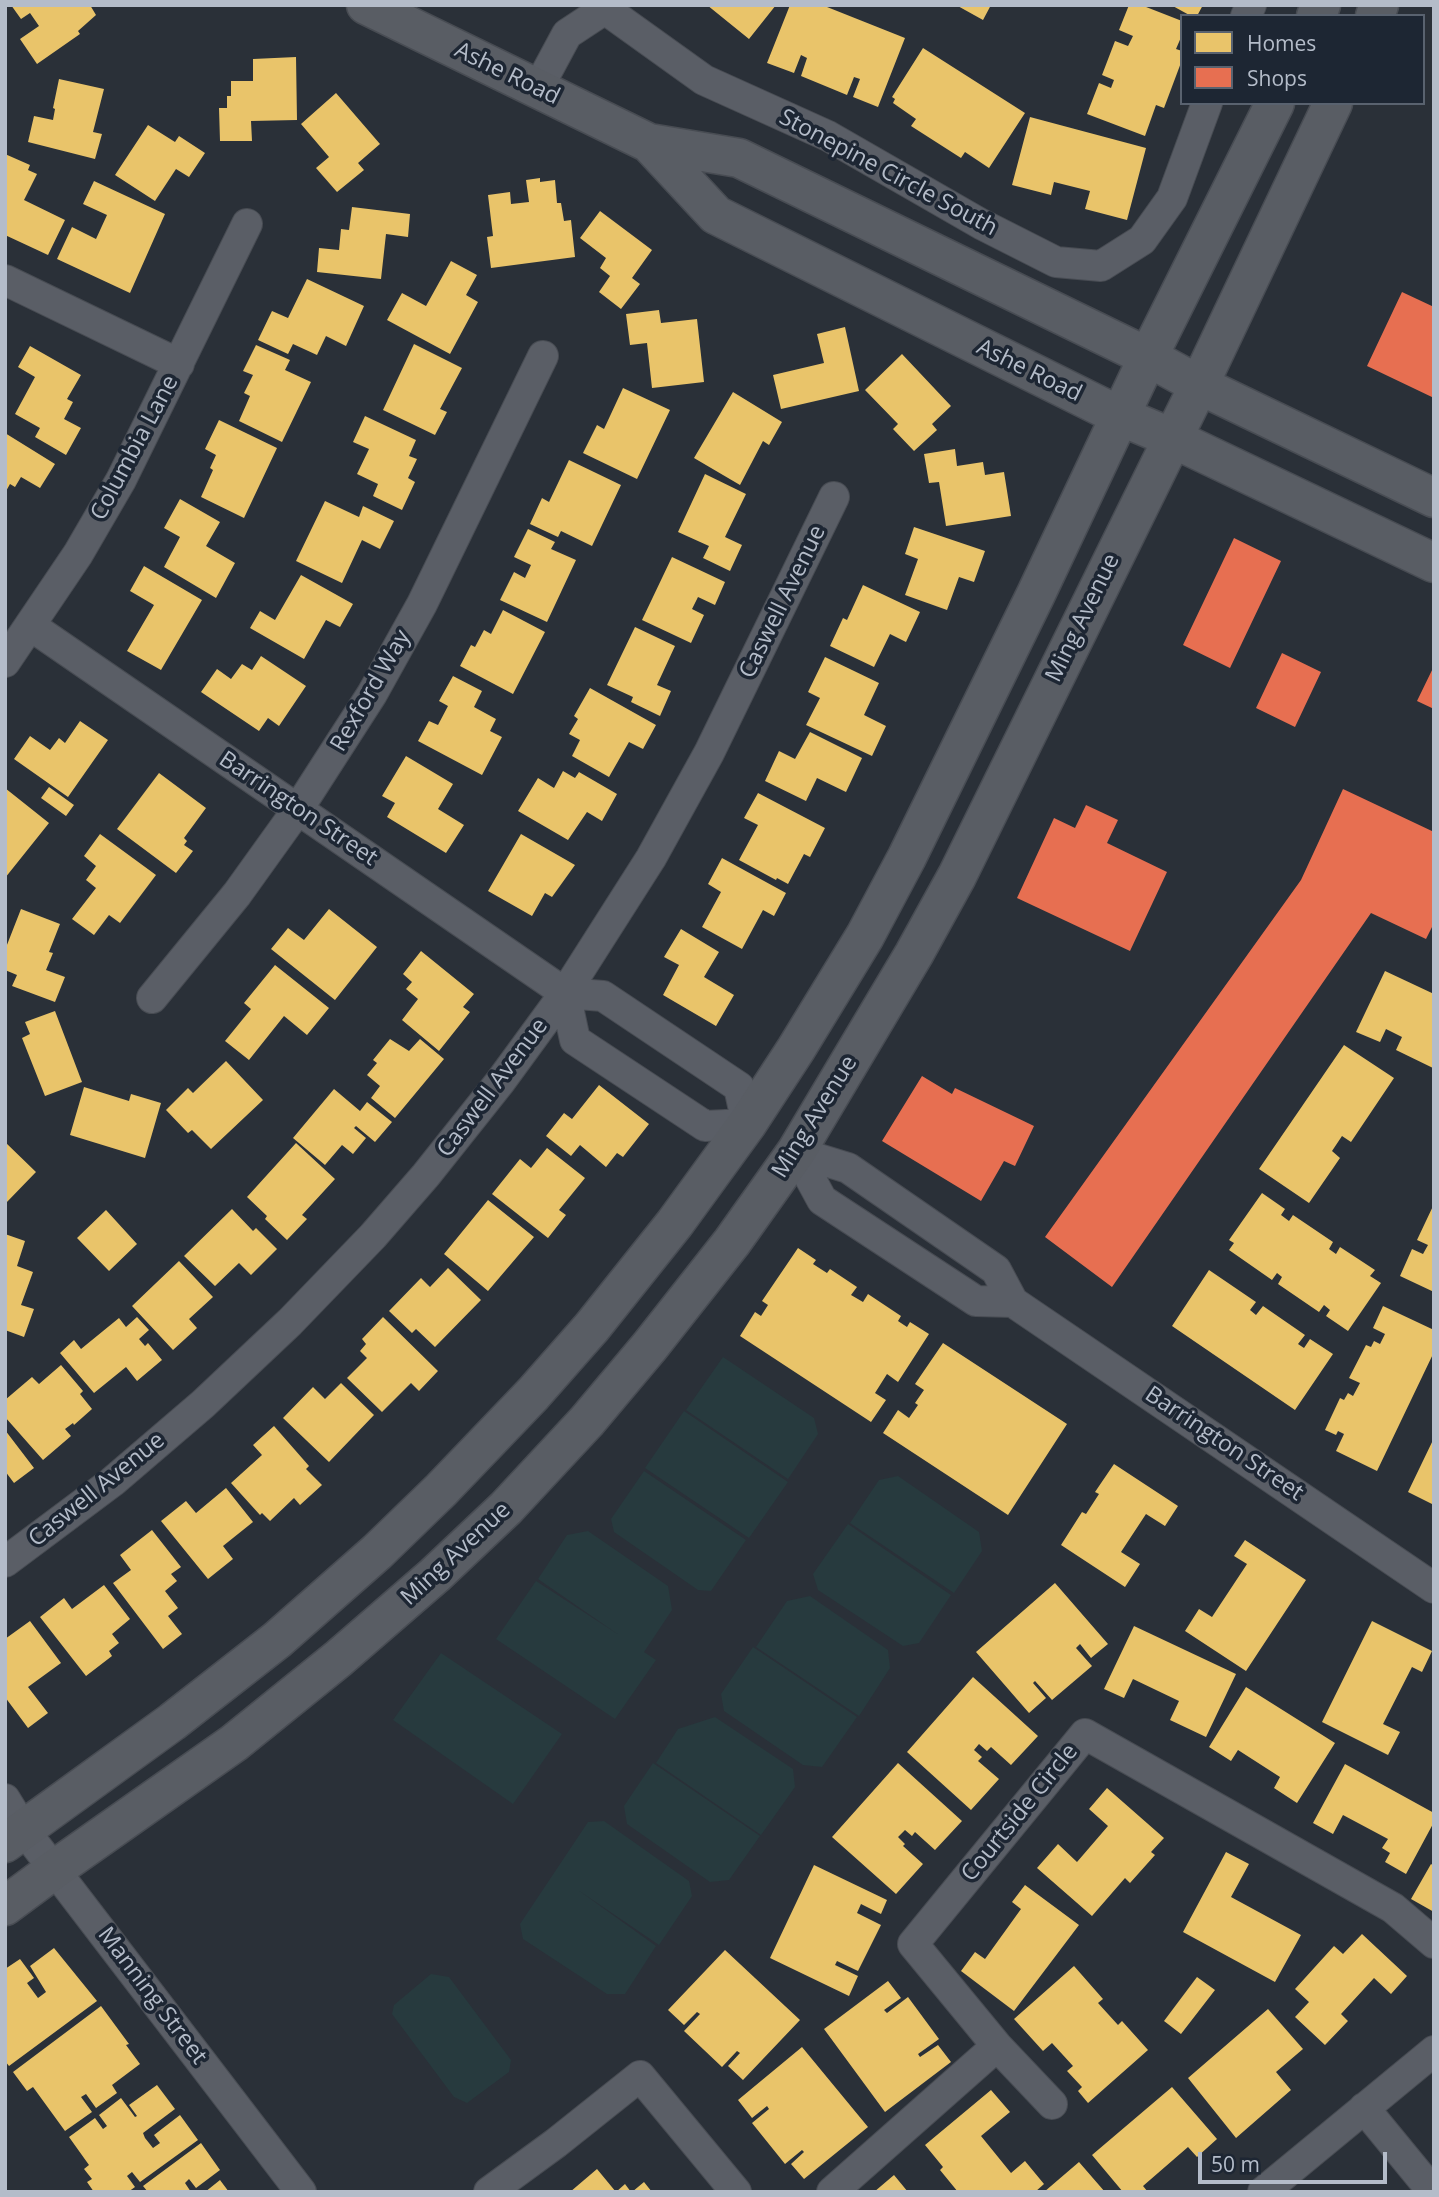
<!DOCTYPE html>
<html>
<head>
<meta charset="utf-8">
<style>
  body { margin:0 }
  #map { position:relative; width:1439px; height:2197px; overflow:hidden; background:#2a3038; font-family:"Open Sans",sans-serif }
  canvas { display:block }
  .frame { position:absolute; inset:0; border:7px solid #b4bcc9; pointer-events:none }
  .legend { position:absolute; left:1180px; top:14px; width:245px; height:91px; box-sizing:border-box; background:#1d2633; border:2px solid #59626f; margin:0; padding:9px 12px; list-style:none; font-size:21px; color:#b4bcc9 }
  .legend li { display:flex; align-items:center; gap:14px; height:35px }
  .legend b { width:35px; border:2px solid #59626f }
  .scale { position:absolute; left:1198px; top:2152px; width:189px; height:32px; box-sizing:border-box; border:4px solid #b4bcc9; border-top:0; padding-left:9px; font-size:21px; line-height:24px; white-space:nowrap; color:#b4bcc9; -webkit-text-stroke:5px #1d2633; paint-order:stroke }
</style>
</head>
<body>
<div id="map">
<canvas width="1439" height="2197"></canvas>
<div class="frame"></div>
<ul class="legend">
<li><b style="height:19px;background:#e9c46a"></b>Homes</li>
<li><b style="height:19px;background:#e76f51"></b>Shops</li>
</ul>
<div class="scale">50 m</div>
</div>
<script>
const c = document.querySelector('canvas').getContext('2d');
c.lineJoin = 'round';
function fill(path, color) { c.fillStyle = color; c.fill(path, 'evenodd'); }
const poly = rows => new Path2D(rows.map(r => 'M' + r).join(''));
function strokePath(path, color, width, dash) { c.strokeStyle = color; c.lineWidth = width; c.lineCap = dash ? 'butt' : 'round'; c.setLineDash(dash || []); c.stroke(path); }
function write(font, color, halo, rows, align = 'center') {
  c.font = font + ' "Open Sans",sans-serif'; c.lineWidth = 7; c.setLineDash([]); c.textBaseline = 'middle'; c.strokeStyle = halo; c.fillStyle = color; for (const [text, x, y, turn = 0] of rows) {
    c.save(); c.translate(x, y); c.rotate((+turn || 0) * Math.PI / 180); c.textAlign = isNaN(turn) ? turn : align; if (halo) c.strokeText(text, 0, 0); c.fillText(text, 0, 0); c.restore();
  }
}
fill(poly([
  [723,1357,814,1418,818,1434,788,1479,686,1410],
  [684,1411,788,1482,749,1538,645,1468],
  [644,1471,746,1540,711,1591,698,1590,614,1532,611,1519],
  [898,1476,979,1532,982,1551,954,1593,850,1523,879,1480],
  [848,1524,951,1595,919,1643,903,1646,818,1590,813,1574],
  [588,1531,668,1586,672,1610,644,1652,656,1660,615,1719,496,1639,536,1581,619,1635,538,1579,567,1535],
  [810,1596,888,1650,890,1668,859,1716,756,1647,787,1601],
  [753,1647,857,1717,822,1767,803,1765,724,1711,721,1694],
  [441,1653,562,1734,513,1804,393,1720],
  [715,1717,793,1769,795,1787,761,1835,656,1763,678,1729],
  [653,1763,760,1836,729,1880,710,1882,627,1824,624,1806],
  [604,1821,689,1881,692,1896,659,1945,578,1890,656,1946,625,1994,607,1994,523,1939,520,1924,588,1822],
  [431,1974,449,1977,511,2060,509,2072,467,2103,454,2097,392,2014,394,2005]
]), '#273a3e');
fill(poly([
  [11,5,90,5,96,15,78,31,80,34,37,64,20,39,39,26,30,13,21,19],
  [707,5,776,5,749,39],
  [790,5,822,5,905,38,878,107,853,97,860,79,854,77,847,95,801,76,807,58,801,55,794,73,767,63],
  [956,5,991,5,983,20],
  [1129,5,1141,5,1182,21,1182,35,1176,49,1182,51,1182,60,1164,108,1156,105,1145,136,1087,114,1099,83,1111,88,1114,80,1102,75,1115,41,1128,46,1133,36,1119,30],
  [1171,5,1203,5,1197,16,1191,16],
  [923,48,1025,113,989,168,965,152,961,158,911,126,916,119,893,103,895,99,892,97],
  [296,57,297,120,251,121,252,141,220,141,219,108,227,108,227,96,231,96,231,81,253,81,253,59],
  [59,79,104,89,93,132,102,134,95,159,28,142,34,116,53,120,55,109,53,108],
  [336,93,380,144,358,163,364,170,337,192,316,168,329,157,301,124],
  [1030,117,1146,148,1127,220,1085,209,1090,191,1054,182,1051,195,1012,185],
  [148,125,175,142,179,136,205,153,189,177,176,169,155,201,115,175],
  [5,154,30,165,28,170,37,174,24,200,65,220,48,255,5,235],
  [540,178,540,182,555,180,557,203,561,203,564,221,571,220,575,257,491,268,487,237,493,236,488,195,510,192,511,204,529,202,526,180],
  [94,181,165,214,130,293,57,259,72,227,96,239,107,215,83,204],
  [352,207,410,214,408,237,386,234,381,279,317,272,319,248,339,250,341,229,349,230],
  [600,211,652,250,632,278,640,284,621,309,599,292,610,276,600,268,606,258,580,238],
  [451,261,477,275,466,295,478,302,450,354,387,320,402,293,426,306],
  [307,279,364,306,346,346,326,336,317,355,293,344,288,354,258,340,272,311,288,318],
  [659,310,661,323,697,319,704,382,652,388,647,343,630,345,626,314],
  [845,327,859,391,781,409,773,375,824,363,817,334],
  [414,344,462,368,440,409,447,412,435,435,383,410],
  [256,345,290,360,285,370,311,382,282,442,239,421,250,396,244,393,253,375,243,371],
  [30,346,81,375,67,399,73,402,64,419,81,428,66,455,35,437,40,428,15,414,35,377,18,367],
  [902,354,951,406,932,424,937,430,914,451,893,429,898,424,865,390],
  [623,388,670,410,637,479,583,453,597,425,604,429],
  [733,392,782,422,769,445,763,441,740,485,694,458],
  [365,416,416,440,409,456,417,459,408,478,415,482,402,510,373,496,378,484,357,474,369,449,353,442],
  [219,420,277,448,244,518,201,497,213,470,210,468,216,455,205,449],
  [5,433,55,464,40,488,21,477,15,487,10,484,5,493],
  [955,449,957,466,983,462,985,475,1004,472,1011,516,946,526,939,482,929,483,924,454],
  [569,460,621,485,592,546,561,531,558,537,530,524,542,498,549,502],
  [705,474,746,494,725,537,742,545,730,571,703,558,709,546,678,532],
  [180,499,220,522,206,546,235,563,216,598,164,567,180,537,164,528],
  [325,501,359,517,363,506,394,521,380,549,362,540,342,583,296,561],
  [914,527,985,551,974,582,959,577,947,610,905,595,918,559,905,554],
  [528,529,555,542,551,549,576,560,547,622,500,600,514,572,525,578,531,565,514,557],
  [672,557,725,582,715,605,698,597,692,609,704,615,691,643,642,620],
  [144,566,202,600,161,670,127,651,154,605,130,591],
  [301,575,353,604,340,627,326,620,304,659,250,628,260,611,275,620],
  [863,585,920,612,906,642,890,634,874,667,830,646,843,618,847,620],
  [503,610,545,632,513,694,460,666,471,645,475,647,484,630,491,634],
  [635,627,675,646,657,685,671,691,660,716,631,702,633,697,607,685],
  [261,656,306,686,279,726,268,718,259,731,201,692,217,669,231,679,242,664,252,670],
  [825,657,879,683,864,715,886,726,872,756,806,725,820,698,808,692],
  [453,676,482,691,474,707,496,719,490,731,502,737,482,775,418,741,429,721,438,725,448,706,439,701],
  [590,688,656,725,643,749,629,742,609,777,572,756,580,740,569,734,578,719,574,716],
  [80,721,108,740,68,797,14,759,30,736,50,750,59,738,65,743],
  [810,732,862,758,846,792,817,778,806,801,765,781,779,751,795,759],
  [406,756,453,784,438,809,464,825,446,853,387,817,395,803,382,796],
  [563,771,575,778,579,772,617,794,602,821,587,812,568,840,518,811,538,778,554,788],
  [159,773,206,808,184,838,187,841,184,845,193,851,176,873,117,829],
  [49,787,74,805,66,816,41,798],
  [5,788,49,823,5,878],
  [758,793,825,828,810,857,804,854,788,884,777,878,776,880,739,860,758,825,744,818],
  [100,834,156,875,120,923,109,915,94,935,72,919,96,888,86,880,96,866,84,856],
  [521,834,575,865,552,897,545,893,532,916,488,891],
  [722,858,786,893,774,916,763,910,742,949,702,927,721,892,708,884],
  [21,909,60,924,49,952,53,953,46,970,65,977,55,1002,12,986,17,975,5,970,5,950],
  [329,909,377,947,335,1000,271,949,288,928,304,940],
  [681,929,719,952,704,977,734,995,716,1026,663,995,679,965,664,957],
  [421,951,474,994,463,1007,470,1012,439,1051,402,1020,418,999,406,989,412,982,403,974],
  [275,965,329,1008,307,1035,284,1016,249,1060,225,1041,251,1009,244,1003],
  [1385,971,1434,994,1433,1068,1396,1050,1402,1037,1386,1029,1380,1042,1356,1032],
  [55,1011,82,1082,45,1096,22,1038,30,1034,25,1022],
  [390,1039,409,1051,420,1039,444,1059,395,1118,371,1098,380,1086,367,1075,377,1063,373,1060],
  [1344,1045,1394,1078,1351,1142,1342,1136,1332,1151,1340,1158,1309,1203,1259,1169],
  [226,1061,263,1100,211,1149,192,1130,188,1133,166,1110,188,1088,193,1093],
  [599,1085,649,1124,623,1157,617,1153,606,1167,580,1145,571,1156,546,1136,564,1113,572,1119],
  [84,1087,129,1101,131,1094,161,1103,145,1158,70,1135],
  [334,1089,360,1111,367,1102,392,1122,375,1142,356,1126,354,1128,366,1138,353,1154,342,1145,325,1165,293,1138],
  [5,1142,36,1172,5,1204],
  [296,1143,335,1179,302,1215,307,1219,287,1240,265,1219,267,1216,247,1197],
  [547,1148,585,1178,559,1210,566,1215,548,1238,492,1194,520,1159,531,1168],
  [1262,1193,1285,1209,1281,1215,1289,1221,1293,1215,1333,1242,1329,1249,1336,1254,1340,1247,1375,1270,1370,1276,1381,1283,1348,1331,1326,1316,1330,1310,1324,1305,1319,1312,1278,1284,1282,1277,1277,1273,1272,1280,1229,1250,1234,1243,1229,1240],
  [488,1200,534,1237,488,1291,444,1254],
  [1434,1204,1434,1292,1400,1276,1412,1249,1423,1254,1428,1245,1417,1240],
  [232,1209,253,1231,256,1228,277,1249,251,1275,239,1263,215,1286,184,1256],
  [106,1210,137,1244,109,1271,77,1238],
  [5,1234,25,1241,17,1266,33,1272,21,1305,34,1309,24,1337,5,1330],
  [798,1248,816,1260,813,1264,827,1273,830,1269,857,1287,851,1295,863,1302,868,1294,901,1316,898,1321,907,1327,910,1322,929,1334,898,1382,887,1374,875,1393,886,1400,871,1422,740,1336,755,1312,761,1316,768,1305,762,1301],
  [179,1261,213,1297,189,1319,197,1328,173,1350,132,1306],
  [448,1268,481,1300,435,1347,416,1329,412,1333,389,1311,421,1278,430,1287],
  [1209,1270,1256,1302,1250,1310,1256,1315,1263,1306,1305,1335,1298,1344,1304,1348,1310,1339,1333,1354,1295,1410,1172,1326],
  [1383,1306,1434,1330,1434,1352,1377,1471,1336,1451,1344,1434,1338,1431,1336,1435,1325,1430,1340,1398,1344,1400,1348,1393,1353,1396,1360,1383,1349,1378,1366,1345,1371,1347,1374,1341,1380,1344,1385,1334,1373,1328],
  [137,1317,149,1330,139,1339,145,1346,148,1343,162,1360,137,1381,126,1367,94,1393,60,1353,74,1340,81,1349,119,1318,126,1327],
  [383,1317,438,1371,419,1391,411,1383,382,1412,347,1378,367,1358,360,1351,366,1344,362,1339],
  [943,1343,1067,1424,1008,1515,883,1433,898,1410,909,1418,918,1405,915,1403,924,1390,915,1384],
  [61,1365,83,1391,80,1394,92,1409,74,1425,73,1423,65,1429,71,1436,43,1460,5,1417,5,1400,32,1377,39,1384],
  [341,1383,374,1415,329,1462,283,1418,313,1387,325,1399],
  [274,1426,309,1466,306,1469,322,1485,300,1505,294,1498,270,1521,262,1513,260,1515,231,1483,262,1455,253,1445],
  [5,1430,34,1468,14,1483,5,1471],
  [1434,1438,1434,1505,1408,1492],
  [1114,1464,1178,1506,1165,1526,1146,1514,1121,1552,1140,1564,1125,1587,1061,1545,1082,1512,1086,1514,1099,1494,1095,1492],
  [226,1488,253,1522,223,1546,233,1559,208,1579,161,1521,186,1501,196,1513],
  [152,1530,181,1567,171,1574,177,1581,165,1591,178,1608,168,1616,182,1634,163,1649,113,1583,131,1570,120,1555],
  [1245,1540,1306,1580,1246,1671,1185,1631,1199,1609,1212,1617,1247,1564,1234,1556],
  [1055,1583,1108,1644,1091,1658,1080,1644,1076,1648,1092,1666,1052,1700,1035,1681,1033,1683,1046,1698,1029,1713,976,1652],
  [104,1585,130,1619,112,1634,119,1643,109,1651,112,1656,86,1676,40,1617,64,1598,72,1609],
  [30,1621,61,1663,28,1687,48,1713,28,1728,5,1697,5,1639],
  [1372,1621,1432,1651,1422,1672,1412,1667,1383,1724,1400,1732,1388,1755,1322,1722],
  [1134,1626,1236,1674,1206,1737,1170,1720,1179,1701,1133,1679,1124,1698,1104,1689],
  [973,1677,1038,1736,1011,1765,991,1747,987,1751,979,1744,974,1750,982,1757,978,1761,999,1779,971,1810,907,1752],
  [1246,1687,1335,1743,1297,1803,1274,1788,1280,1777,1238,1750,1231,1761,1209,1747],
  [898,1763,962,1821,935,1850,915,1832,912,1836,905,1830,898,1837,905,1844,903,1846,923,1864,896,1894,832,1837],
  [1345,1764,1434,1813,1434,1822,1406,1874,1385,1862,1390,1853,1382,1848,1388,1839,1343,1815,1333,1834,1313,1823],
  [1107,1788,1164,1838,1151,1852,1155,1855,1130,1883,1125,1878,1092,1916,1037,1868,1058,1844,1077,1862,1108,1826,1089,1809],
  [1226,1852,1249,1864,1231,1897,1301,1935,1275,1982,1183,1932],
  [1431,1864,1434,1866,1434,1912,1411,1899],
  [814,1865,887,1900,881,1914,861,1904,857,1913,881,1925,858,1971,837,1961,835,1965,858,1976,849,1996,770,1958],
  [1025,1885,1079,1925,1014,2011,961,1971,975,1952,985,1959,1021,1909,1012,1902],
  [1362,1934,1407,1976,1391,1994,1374,1978,1341,2014,1348,2021,1325,2045,1295,2017,1309,2002,1295,1989,1334,1946,1343,1954],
  [54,1948,97,2001,9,2066,5,2061,5,1969,20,1959,34,1978,27,1983,38,1998,46,1992,30,1966],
  [725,1950,800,2020,743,2080,728,2066,740,2053,737,2051,722,2067,684,2031,700,2014,697,2012,684,2025,668,2010],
  [1074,1966,1103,1999,1098,2003,1118,2025,1122,2021,1148,2050,1088,2103,1078,2091,1082,2087,1067,2071,1073,2066,1052,2043,1043,2051,1014,2019],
  [1197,1977,1215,1990,1181,2034,1164,2021],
  [888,1981,901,1998,884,2010,887,2013,908,1997,939,2039,918,2054,920,2057,938,2045,951,2062,885,2112,824,2029],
  [101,2006,129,2044,126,2045,140,2064,112,2085,117,2093,96,2108,86,2094,81,2097,92,2112,65,2131,33,2087,27,2091,13,2072],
  [1268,2009,1303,2049,1276,2072,1291,2090,1236,2138,1188,2078],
  [802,2047,868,2127,804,2179,791,2164,804,2152,802,2150,785,2164,752,2123,769,2109,767,2106,752,2118,738,2100],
  [157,2085,175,2109,143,2133,145,2138,153,2148,160,2143,154,2135,180,2115,198,2140,140,2182,132,2172,127,2176,135,2187,128,2192,94,2192,87,2182,92,2179,84,2169,89,2165,69,2137,95,2118,103,2129,107,2126,99,2115,121,2098,135,2117,137,2116,129,2105],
  [1172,2087,1217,2139,1197,2157,1188,2147,1143,2186,1148,2192,1123,2192,1092,2155],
  [991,2090,1010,2112,981,2136,1011,2173,1025,2161,1044,2184,1035,2192,958,2192,940,2170,943,2167,925,2145],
  [201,2143,220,2170,196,2188,189,2179,185,2183,191,2192,148,2192,143,2186],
  [1079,2162,1105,2192,1044,2192],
  [597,2169,616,2192,570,2192],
  [894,2175,908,2192,874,2192],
  [220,2180,229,2192,205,2192],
  [644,2182,652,2192,632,2192],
  [625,2184,631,2192,616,2192]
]), '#e9c46a');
fill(poly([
  [1402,292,1434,307,1434,398,1367,366],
  [1234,538,1281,561,1230,668,1183,645],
  [1282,653,1321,672,1295,727,1256,708],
  [1434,666,1434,709,1417,701],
  [1343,789,1434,832,1434,923,1426,939,1371,913,1112,1287,1045,1237,1301,880],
  [1086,805,1118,820,1107,843,1167,872,1130,951,1017,898,1054,818,1075,828],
  [922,1076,952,1094,955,1088,1034,1126,1015,1166,1004,1161,981,1201,882,1141]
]), '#e76f51');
const street = poly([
  [1246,16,1251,5],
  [538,88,567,34,605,9,704,80,828,136,981,224,1056,262,1101,266,1142,240,1172,198,1207,103],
  [5,280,179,364],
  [31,626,565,993,603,996,739,1087,747,1124,705,1126,575,1040,565,993],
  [5,662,78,554,121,480,247,224],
  [152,998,237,894,298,809,372,694,422,604,543,356],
  [796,1152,848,1168,996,1270,1013,1302,1434,1588],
  [796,1152,822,1200,976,1301,1013,1302],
  [5,1562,112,1482,203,1404,290,1322,373,1236,426,1175,500,1082,565,993,651,858,709,753,834,497],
  [5,1799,24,1830,301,2192],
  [1052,2104,997,2046,913,1944,1085,1734,1393,1908,1434,1943],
  [1364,2108,1433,2192],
  [489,2192,556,2143,640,2076,736,2192],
  [832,2192,997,2046],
  [1263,2192,1434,2051]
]);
const secondary = poly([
  [366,5,649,143,739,158,1148,357,1199,385,1434,498],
  [1316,16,1321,5],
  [1375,16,1379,5],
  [649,143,716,215,1120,416,1172,438,1434,563],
  [5,1843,172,1722,277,1640,377,1552,441,1490,533,1394,592,1327,675,1223,747,1124,796,1049,865,936,907,857,1036,594,1148,357,1275,103],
  [5,1906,55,1869,234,1743,338,1659,435,1575,506,1508,587,1421,650,1346,732,1242,796,1152,914,954,957,876,1199,385,1333,103]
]);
strokePath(street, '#484c53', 32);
strokePath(secondary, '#484c53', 41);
strokePath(street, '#5a5e66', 30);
strokePath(secondary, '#595d64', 38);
write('23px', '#b4bcc9', '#1d2633', [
  ["Ashe Road",507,74,26],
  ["Stonepine Circle South",888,173,28],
  ["Ashe Road",1029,371,26],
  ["Columbia Lane",135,448,-62],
  ["Caswell Avenue",783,602,-64],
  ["Ming Avenue",1083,618,-64],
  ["Rexford Way",371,691,-60],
  ["Barrington Street",298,809,34],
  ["Caswell Avenue",493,1088,-53],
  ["Ming Avenue",815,1117,-58],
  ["Barrington Street",1224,1444,34],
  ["Caswell Avenue",97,1490,-39],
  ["Ming Avenue",456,1554,-43],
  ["Courtside Circle",1020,1813,-51],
  ["Manning Street",152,1996,53]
]);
</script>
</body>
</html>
